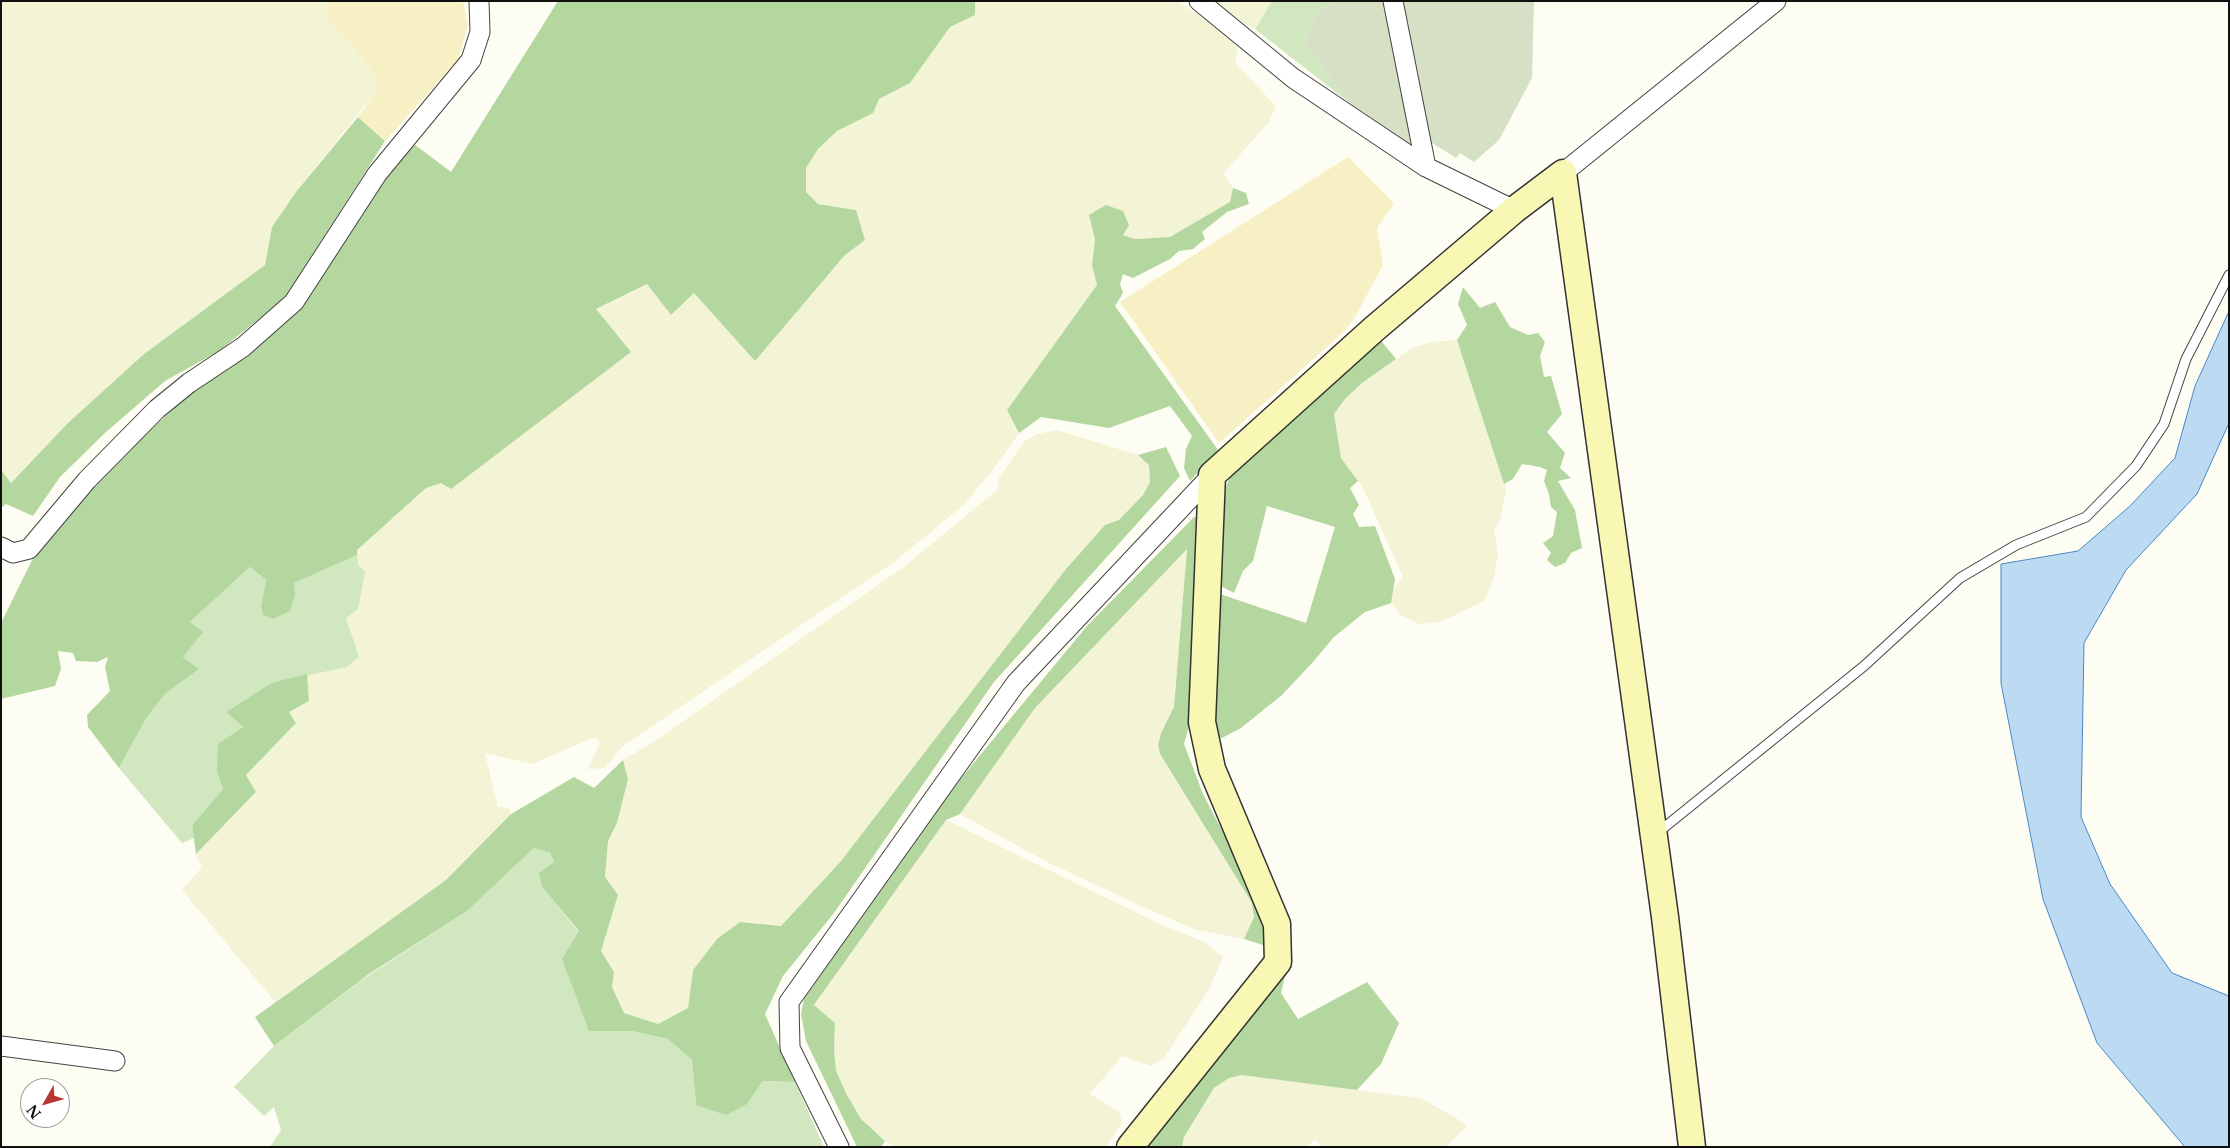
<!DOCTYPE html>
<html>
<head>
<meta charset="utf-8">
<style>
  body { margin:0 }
  #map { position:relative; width:2230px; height:1148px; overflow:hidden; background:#fefdf4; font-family:"Libre Baskerville",serif }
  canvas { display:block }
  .frame { position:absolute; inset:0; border:2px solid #101010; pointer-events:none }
  .north { position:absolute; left:20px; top:1078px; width:50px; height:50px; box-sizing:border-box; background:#fff; border:1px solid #9f9f9f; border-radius:50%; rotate:232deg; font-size:14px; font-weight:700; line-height:20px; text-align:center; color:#101010 }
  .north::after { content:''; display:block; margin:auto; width:18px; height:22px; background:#b83531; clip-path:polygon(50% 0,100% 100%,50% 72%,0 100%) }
</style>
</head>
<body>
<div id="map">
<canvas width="2230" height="1148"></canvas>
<div class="frame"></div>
<div class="north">N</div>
</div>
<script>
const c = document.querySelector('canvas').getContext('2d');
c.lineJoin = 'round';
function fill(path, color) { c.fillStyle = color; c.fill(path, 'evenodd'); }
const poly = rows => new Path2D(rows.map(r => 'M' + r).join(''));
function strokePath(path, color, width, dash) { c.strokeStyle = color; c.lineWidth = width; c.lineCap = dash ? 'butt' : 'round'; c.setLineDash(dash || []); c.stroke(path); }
fill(poly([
  [1,1,327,1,326,17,374,72,378,89,296,192,272,227,265,265,144,354,68,423,11,483,1,470],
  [975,1,1177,1,1239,42,1235,63,1276,106,1269,122,1223,174,1233,188,1230,202,1171,237,1135,239,1123,235,1095,239,1092,265,1097,285,1007,410,1019,433,997,464,965,504,894,562,623,746,605,768,588,769,600,742,595,737,532,764,485,753,498,807,509,808,511,814,446,880,275,1002,182,890,202,867,196,854,256,793,246,775,296,723,289,712,309,701,307,674,346,667,346,618,358,609,356,550,426,488,441,483,630,353,595,310,647,284,671,315,694,293,755,361,845,255,865,240,856,210,818,204,806,192,806,168,818,149,837,131,873,113,879,99,910,83,950,27,974,15],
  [1209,1,1272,1,1255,29,1221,12],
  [1457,340,1501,468,1506,491,1500,520,1494,529,1498,554,1494,577,1484,601,1440,622,1419,624,1401,615,1391,603,1393,590,1403,577,1362,486,1341,458,1334,414,1345,399,1362,383,1412,348,1431,342],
  [1057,430,1138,455,1149,464,1150,482,1143,495,1119,520,1105,525,1066,569,841,861,781,926,740,922,717,939,693,970,688,1008,658,1024,624,1013,612,987,614,972,601,951,618,895,605,877,608,841,617,823,628,779,623,760,655,741,905,566,997,490,999,477,1025,441,1037,434],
  [1187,548,1174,707,1161,733,1158,745,1160,755,1252,903,1254,917,1244,939,1194,929,1141,906,1047,862,960,814,1035,708],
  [946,820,1166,927,1202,941,1223,957,1208,991,1164,1058,1151,1066,1122,1056,1090,1094,1120,1113,1122,1123,1106,1147,892,1147,861,1119,847,1095,836,1071,834,1050,835,1023,814,1006],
  [1242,1075,1420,1098,1455,1117,1467,1126,1446,1147,1323,1147,1314,1139,1309,1147,1182,1147,1184,1137,1214,1088,1229,1078]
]), '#f3f3d5');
fill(poly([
  [1272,1,1337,1,1317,13,1304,42,1347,101,1255,29],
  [357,555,358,565,365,572,358,609,346,618,359,657,347,667,271,683,226,712,243,727,217,772,223,789,192,825,194,838,182,843,119,768,147,717,165,694,199,669,183,657,190,622,250,567,266,580,261,607,263,615,295,595,293,583],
  [534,848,550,853,554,862,542,887,579,932,589,1031,632,1031,668,1039,692,1060,696,1105,747,1104,763,1081,795,1082,824,1147,270,1147,281,1130,274,1107,264,1116,234,1087,274,1046,366,977,467,911]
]), '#d1e7bf');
fill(poly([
  [558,1,975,1,975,15,950,27,910,83,879,99,873,113,837,131,818,149,806,168,806,192,818,204,856,210,865,240,845,255,755,361,694,293,671,315,647,284,596,309,631,352,451,489,441,483,426,488,357,550,357,555,294,583,295,595,290,611,273,619,263,615,261,607,266,580,250,567,190,622,203,632,183,657,199,669,165,694,147,717,119,768,88,727,87,715,110,691,105,667,108,657,97,662,76,661,73,653,58,651,61,669,55,686,1,699,1,623,38,548,91,484,191,393,238,361,410,141,451,172],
  [358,117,385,141,284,299,219,351,165,381,106,432,60,477,33,516,6,504,1,508,1,470,11,483,68,423,144,354,265,265,272,227,296,192],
  [1233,188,1246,193,1249,204,1227,212,1202,232,1205,239,1193,249,1179,251,1170,259,1133,278,1123,274,1120,284,1123,293,1115,306,1218,450,1190,481,1184,468,1186,449,1192,436,1170,406,1109,428,1041,417,1019,433,1007,410,1097,285,1092,265,1095,239,1089,215,1106,205,1123,211,1129,225,1123,235,1135,239,1170,237,1230,202],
  [1463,287,1480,308,1495,302,1510,327,1528,335,1538,333,1545,342,1540,356,1544,377,1551,376,1562,414,1547,432,1565,453,1560,468,1571,478,1558,481,1575,510,1582,548,1571,553,1565,563,1555,567,1547,560,1551,553,1543,543,1553,536,1557,512,1551,507,1549,494,1544,481,1547,470,1540,467,1522,464,1513,479,1504,484,1457,340,1467,325,1458,304],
  [1379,338,1396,359,1362,383,1345,399,1334,414,1341,458,1358,481,1350,488,1359,505,1353,514,1359,527,1375,526,1395,579,1391,603,1365,612,1334,637,1313,662,1282,695,1241,728,1222,738,1213,738,1220,594,1306,623,1335,527,1267,506,1253,561,1243,571,1234,593,1215,583,1222,497,1230,477,1285,421],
  [1166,447,1180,476,994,682,834,913,783,976,765,1014,795,1082,763,1081,747,1104,726,1115,696,1105,692,1060,668,1039,632,1031,589,1031,562,959,579,931,542,887,539,873,554,862,550,853,534,848,467,911,369,974,274,1046,255,1017,446,880,511,814,574,777,594,788,623,760,628,779,617,823,608,841,605,877,618,895,601,951,614,972,612,987,624,1013,658,1024,688,1008,693,970,717,939,740,922,781,926,841,861,1066,569,1105,525,1119,520,1143,495,1150,482,1149,465,1138,455],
  [1194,517,1205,518,1193,712,1184,744,1203,794,1263,909,1266,946,1244,939,1254,917,1252,903,1160,754,1158,745,1161,733,1174,707,1187,549,1035,708,960,814,946,820,814,1005,835,1023,834,1050,836,1071,847,1095,861,1119,885,1141,881,1147,857,1147,806,1041,801,1014,804,999,943,800,1087,626],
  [307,674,309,701,289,712,296,723,246,775,256,792,196,854,192,825,223,789,217,772,218,744,243,727,226,712,271,683],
  [1274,976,1285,976,1281,993,1298,1019,1367,982,1399,1023,1381,1064,1357,1090,1242,1075,1229,1078,1214,1088,1184,1137,1182,1147,1140,1147]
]), '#b4d7a0');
fill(poly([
  [327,1,463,1,468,25,458,60,385,141,358,117,378,89,374,72,326,17],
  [1348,157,1394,203,1377,228,1383,265,1355,317,1346,330,1219,443,1120,302]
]), '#f7f0c4');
fill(poly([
  [1337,1,1386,1,1411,145,1347,101,1304,42,1317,13],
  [1400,1,1534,1,1532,78,1499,140,1474,162,1460,153,1456,158,1429,141]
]), '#d5e0c5');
const water = poly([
  [2229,311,2229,423,2197,494,2126,570,2084,643,2081,817,2110,884,2172,973,2229,996,2229,1147,2185,1147,2097,1043,2043,899,2001,683,2001,564,2078,551,2130,506,2175,458,2195,386,2229,311]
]);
fill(water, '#bcdaf2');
strokePath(water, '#4889c4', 1);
const lane = poly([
  [1656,834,1864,666,1960,578,2016,545,2086,517,2136,466,2164,424,2186,359,2229,275]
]);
const street = poly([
  [1199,1,1293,78,1426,167,1514,210],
  [1393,1,1426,167],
  [1563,173,1776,1],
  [1,547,13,553,29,549,87,480,157,409,189,383,243,347,294,302,377,174,471,60,480,32,479,1],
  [1,1046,115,1061],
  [839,1147,790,1048,789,1002,1016,683,1212,475]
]);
const secondary = poly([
  [1130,1147,1278,962,1277,924,1212,769,1202,722,1212,475,1374,329,1514,210,1563,173,1665,917,1692,1147]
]);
strokePath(lane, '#434343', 11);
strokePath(street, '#434343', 21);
strokePath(secondary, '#323232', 29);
strokePath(lane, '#fff', 9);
strokePath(street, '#fff', 19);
strokePath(secondary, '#f9f7b4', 26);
</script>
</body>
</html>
